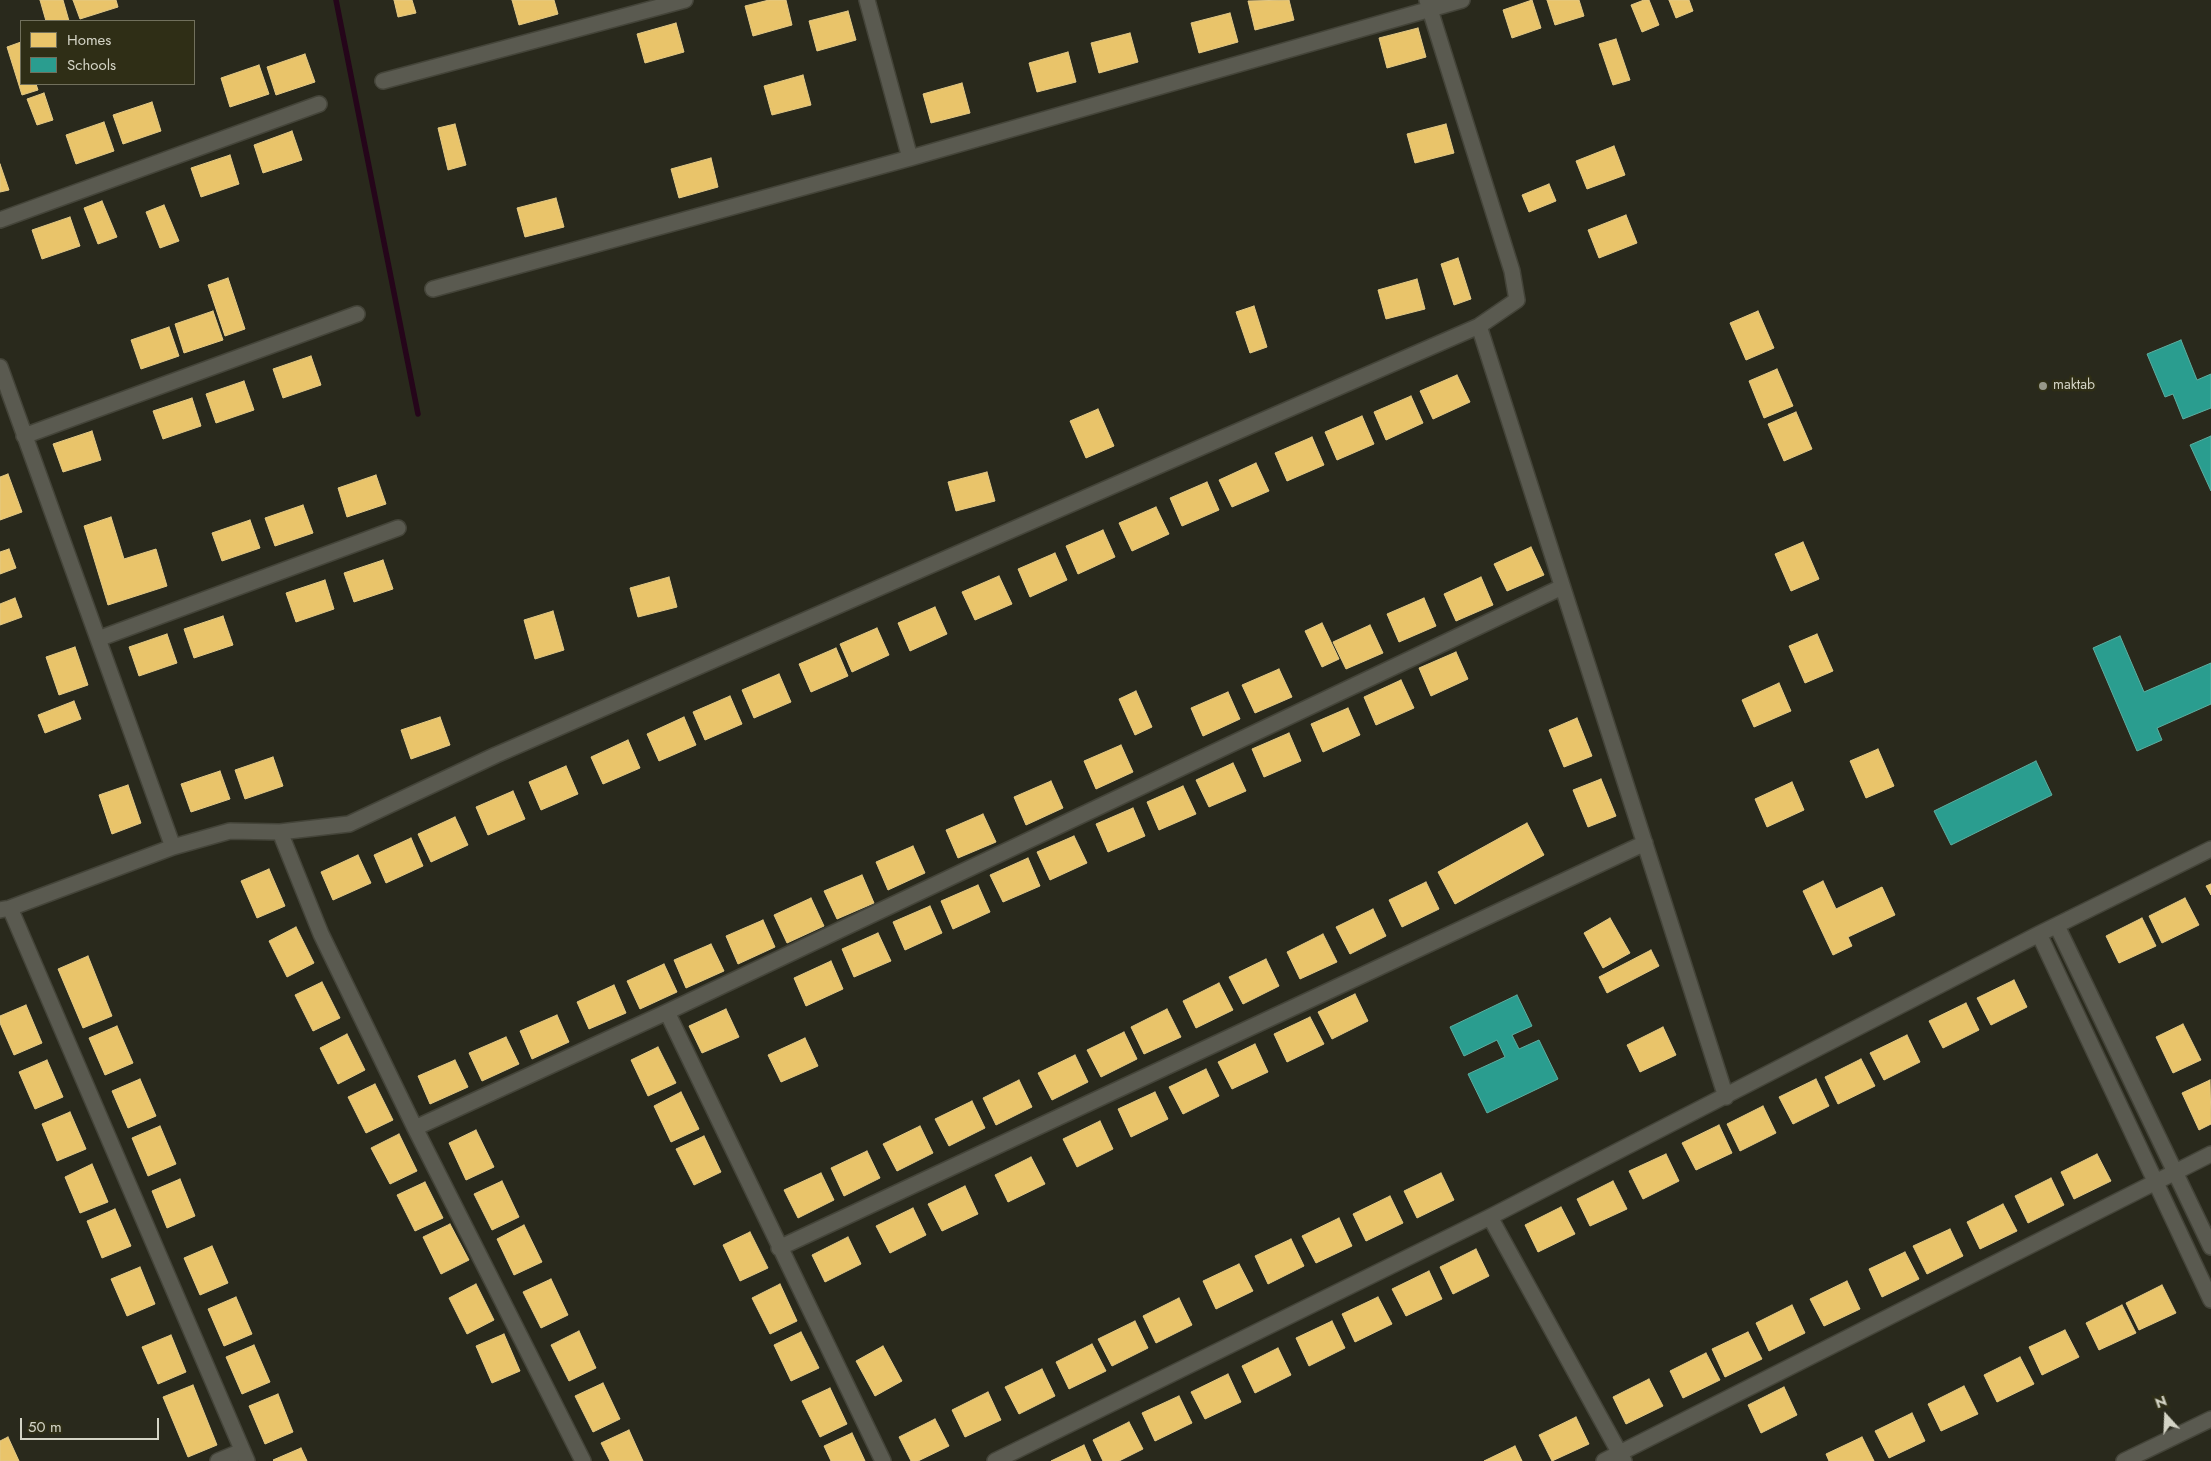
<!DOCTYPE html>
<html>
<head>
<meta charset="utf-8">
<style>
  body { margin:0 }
  #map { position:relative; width:2211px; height:1461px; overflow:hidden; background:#29291c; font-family:Jost,sans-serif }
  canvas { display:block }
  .legend { position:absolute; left:20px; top:20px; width:175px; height:65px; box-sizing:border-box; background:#2f2e16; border:1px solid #71705c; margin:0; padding:6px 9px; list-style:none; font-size:15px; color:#d4d4c6 }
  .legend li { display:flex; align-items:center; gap:10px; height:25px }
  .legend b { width:25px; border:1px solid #71705c }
  .north { position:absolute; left:2141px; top:1391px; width:50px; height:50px; -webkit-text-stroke:4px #2f2e16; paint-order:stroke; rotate:340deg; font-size:14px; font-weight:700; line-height:20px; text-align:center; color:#d4d4c6 }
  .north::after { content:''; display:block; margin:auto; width:18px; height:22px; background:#d4d4c6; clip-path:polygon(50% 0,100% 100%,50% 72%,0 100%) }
  .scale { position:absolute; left:20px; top:1418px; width:139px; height:22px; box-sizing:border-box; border:2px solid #d4d4c6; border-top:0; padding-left:6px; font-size:15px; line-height:18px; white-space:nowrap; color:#d4d4c6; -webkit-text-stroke:4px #2f2e16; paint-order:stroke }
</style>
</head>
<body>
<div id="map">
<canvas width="2211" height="1461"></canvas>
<ul class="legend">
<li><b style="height:14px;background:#e9c46a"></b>Homes</li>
<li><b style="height:14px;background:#2a9d8f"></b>Schools</li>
</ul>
<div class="north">N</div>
<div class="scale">50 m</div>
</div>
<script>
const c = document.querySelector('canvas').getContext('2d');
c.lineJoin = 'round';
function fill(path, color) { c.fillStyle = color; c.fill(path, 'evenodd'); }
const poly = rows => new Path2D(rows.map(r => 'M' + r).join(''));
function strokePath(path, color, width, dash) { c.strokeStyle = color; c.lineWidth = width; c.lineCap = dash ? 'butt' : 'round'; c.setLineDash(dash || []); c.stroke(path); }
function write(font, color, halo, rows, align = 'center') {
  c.font = font + ' Jost,sans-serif'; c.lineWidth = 5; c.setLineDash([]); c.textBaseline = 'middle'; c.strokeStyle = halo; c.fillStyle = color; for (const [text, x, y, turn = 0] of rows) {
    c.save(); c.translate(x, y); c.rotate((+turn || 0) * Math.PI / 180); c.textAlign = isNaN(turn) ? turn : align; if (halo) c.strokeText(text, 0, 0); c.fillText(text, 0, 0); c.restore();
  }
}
const homes = poly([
  [40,0,63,0,69,21,46,21,40,0],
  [73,0,116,0,118,7,80,19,73,0],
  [394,0,412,0,416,13,398,17,394,0],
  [512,0,554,0,558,14,519,25,512,0],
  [769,0,786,0,792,25,753,36,745,6,769,0],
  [1289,0,1294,20,1255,30,1248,1,1289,0],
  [1532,0,1541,28,1512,38,1503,10,1532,0],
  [1547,0,1579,0,1584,16,1555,25,1547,0],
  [1644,0,1649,0,1659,25,1642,32,1631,5,1644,0],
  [1669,0,1689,0,1693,11,1676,18,1669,0],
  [848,11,856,40,817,51,809,21,848,11],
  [1230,13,1238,42,1199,53,1191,23,1230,13],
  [676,23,684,52,645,63,637,34,676,23],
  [1418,28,1426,57,1387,68,1379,38,1418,28],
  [1130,33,1138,62,1099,73,1091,43,1130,33],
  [1616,39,1630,80,1613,85,1599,44,1616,39],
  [21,42,21,84,36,84,38,90,22,95,7,47,21,42],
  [1068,52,1076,82,1037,92,1029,63,1068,52],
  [305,54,315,82,276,95,267,67,305,54],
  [259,65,269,94,230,107,221,78,259,65],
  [803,75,811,105,772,115,764,86,803,75],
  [962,83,970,113,931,123,923,94,962,83],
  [44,93,53,120,37,125,27,99,44,93],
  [152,102,161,131,123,144,113,115,152,102],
  [104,122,114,151,76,164,66,135,104,122],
  [455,124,466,165,448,170,438,128,455,124],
  [1446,124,1454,153,1415,163,1407,134,1446,124],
  [292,131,302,160,263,173,254,145,292,131],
  [1614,146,1625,175,1587,189,1576,161,1614,146],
  [230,155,239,184,201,197,191,168,230,155],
  [711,158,718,187,679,198,671,169,711,158],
  [0,164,9,190,0,192,0,164],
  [1549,184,1556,201,1529,212,1522,195,1549,184],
  [556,198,564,227,525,237,517,208,556,198],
  [102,201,117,237,98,244,84,208,102,201],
  [164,205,179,241,160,248,146,212,164,205],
  [1626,215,1637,243,1599,258,1588,230,1626,215],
  [70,217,80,246,42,259,32,230,70,217],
  [1458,258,1471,299,1454,305,1441,264,1458,258],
  [228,278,245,329,225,336,208,285,228,278],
  [1417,279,1425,309,1386,319,1378,290,1417,279],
  [1254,306,1267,347,1250,353,1236,312,1254,306],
  [213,311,223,340,184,353,175,324,213,311],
  [1758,311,1774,348,1746,360,1730,323,1758,311],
  [169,327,179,356,141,369,131,340,169,327],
  [311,356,321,385,283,398,273,369,311,356],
  [1777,369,1793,406,1764,418,1749,381,1777,369],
  [1457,375,1470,402,1433,419,1420,391,1457,375],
  [244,381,254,410,216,423,206,394,244,381],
  [1411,396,1423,423,1386,440,1374,412,1411,396],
  [192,398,201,426,163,439,153,411,192,398],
  [1098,409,1114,446,1086,458,1070,421,1098,409],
  [1796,412,1812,449,1784,461,1768,424,1796,412],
  [1362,416,1374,444,1337,460,1325,432,1362,416],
  [92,431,101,460,63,472,53,444,92,431],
  [1312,437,1324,465,1287,481,1275,453,1312,437],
  [1256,463,1269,491,1232,507,1219,480,1256,463],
  [987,472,995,501,956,511,948,482,987,472],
  [8,474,22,512,0,520,0,477,8,474],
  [376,475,386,504,347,517,338,488,376,475],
  [1207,482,1219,510,1182,526,1170,498,1207,482],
  [303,505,313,533,275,546,265,518,303,505],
  [1156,507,1169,534,1132,551,1119,523,1156,507],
  [111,517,124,559,156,549,167,586,108,605,84,526,111,517],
  [250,520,260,548,222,561,212,533,250,520],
  [1103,530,1115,557,1078,574,1066,546,1103,530],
  [1803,542,1819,579,1791,591,1775,554,1803,542],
  [1531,547,1544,575,1507,591,1494,564,1531,547],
  [9,549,16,568,0,574,0,552,9,549],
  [1055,553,1067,580,1030,597,1018,569,1055,553],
  [383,560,393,589,354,602,344,573,383,560],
  [999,576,1012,604,975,620,962,592,999,576],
  [669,577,677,607,638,617,630,588,669,577],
  [1481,577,1493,605,1456,621,1444,594,1481,577],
  [325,580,334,609,296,622,286,593,325,580],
  [15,598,22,617,0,625,0,604,15,598],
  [1424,598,1436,626,1399,642,1387,614,1424,598],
  [935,607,947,634,910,651,898,623,935,607],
  [553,611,564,650,535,659,524,620,553,611],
  [223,616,233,645,194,658,184,629,223,616],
  [1322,623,1339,659,1322,667,1305,631,1322,623],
  [1370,625,1383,653,1346,669,1333,642,1370,625],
  [877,628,889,655,852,672,840,644,877,628],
  [167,634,177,663,139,676,129,647,167,634],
  [1817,634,1833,671,1805,683,1789,646,1817,634],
  [75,647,88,685,59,695,46,657,75,647],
  [836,648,848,676,811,692,799,664,836,648],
  [1456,652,1468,679,1431,696,1419,668,1456,652],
  [1279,669,1292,697,1255,713,1242,685,1279,669],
  [779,674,791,702,754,718,742,690,779,674],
  [1401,680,1414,708,1376,725,1364,697,1401,680],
  [1779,683,1791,711,1754,727,1742,700,1779,683],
  [1136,691,1152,727,1135,735,1119,699,1136,691],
  [1228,692,1240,719,1203,736,1191,708,1228,692],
  [730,696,742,724,705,740,693,712,730,696],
  [74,701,81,719,45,733,38,715,74,701],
  [1348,708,1360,735,1323,752,1311,724,1348,708],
  [440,717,450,745,411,759,401,730,440,717],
  [684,717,696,745,659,761,647,734,684,717],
  [1577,718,1592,756,1564,767,1549,730,1577,718],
  [1289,733,1301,761,1264,777,1252,749,1289,733],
  [628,740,640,768,603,784,591,757,628,740],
  [1121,745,1133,772,1096,789,1084,761,1121,745],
  [1878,749,1894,786,1866,798,1850,761,1878,749],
  [273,757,283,786,245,799,235,770,273,757],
  [1233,763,1246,791,1209,807,1196,780,1233,763],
  [566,766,578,794,541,810,529,782,566,766],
  [220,771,230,799,191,812,181,784,220,771],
  [1601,779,1616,816,1588,827,1573,790,1601,779],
  [1051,781,1063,808,1026,825,1014,797,1051,781],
  [1792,782,1804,810,1767,827,1755,799,1792,782],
  [128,785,141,823,112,834,99,795,128,785],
  [1183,786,1196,814,1159,830,1147,802,1183,786],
  [513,791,525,819,488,835,476,807,513,791],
  [1133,808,1145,836,1108,852,1096,824,1133,808],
  [983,814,996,842,958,858,946,830,983,814],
  [455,817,468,845,431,862,418,834,455,817],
  [1527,823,1544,855,1455,904,1438,872,1527,823],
  [1074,836,1087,863,1050,880,1037,852,1074,836],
  [411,838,423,866,386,883,374,855,411,838],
  [913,846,925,873,888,890,876,862,913,846],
  [358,855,371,883,333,900,321,872,358,855],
  [1028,858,1040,886,1003,902,990,875,1028,858],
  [269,869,285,906,257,918,241,881,269,869],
  [862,875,874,903,837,919,824,891,862,875],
  [1823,881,1836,909,1882,887,1895,915,1848,937,1852,946,1833,955,1803,891,1823,881],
  [1426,882,1439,909,1402,927,1389,900,1426,882],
  [2211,884,2211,895,2206,886,2211,884],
  [978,885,990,912,953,929,941,901,978,885],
  [811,898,824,926,787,943,774,915,811,898],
  [2185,898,2199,925,2162,943,2149,916,2185,898],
  [930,906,942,933,905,950,893,922,930,906],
  [1373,909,1386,936,1350,954,1336,927,1373,909],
  [1610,918,1630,953,1603,968,1584,933,1610,918],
  [2142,918,2156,946,2119,963,2106,936,2142,918],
  [763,920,775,947,738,964,726,936,763,920],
  [296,927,314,963,287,977,269,941,296,927],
  [878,933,891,961,854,977,842,949,878,933],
  [1323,934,1337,962,1300,979,1287,952,1323,934],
  [711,944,724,971,686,988,674,960,711,944],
  [1651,950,1659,966,1607,993,1599,977,1651,950],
  [88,956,112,1016,83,1028,58,969,88,956],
  [1266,959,1279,986,1243,1004,1229,977,1266,959],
  [831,961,843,989,806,1006,794,978,831,961],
  [664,964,677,992,640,1009,627,981,664,964],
  [2014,980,2027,1007,1991,1025,1977,998,2014,980],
  [322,982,340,1018,313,1031,295,995,322,982],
  [1219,983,1233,1010,1196,1028,1183,1001,1219,983],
  [614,985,626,1013,589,1029,577,1002,614,985],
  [1355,994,1368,1021,1332,1039,1318,1012,1355,994],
  [1966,1003,1979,1030,1943,1048,1929,1021,1966,1003],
  [26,1005,42,1043,14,1055,0,1023,0,1016,26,1005],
  [726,1009,739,1037,702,1053,689,1026,726,1009],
  [1167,1009,1181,1037,1144,1054,1131,1027,1167,1009],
  [557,1015,569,1042,532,1059,520,1031,557,1015],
  [1310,1017,1324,1044,1287,1062,1274,1034,1310,1017],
  [2183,1024,2201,1060,2173,1073,2156,1037,2183,1024],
  [117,1026,133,1063,105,1075,89,1038,117,1026],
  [1663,1027,1676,1055,1640,1072,1627,1045,1663,1027],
  [1124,1032,1137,1059,1101,1077,1087,1050,1124,1032],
  [347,1034,365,1070,338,1084,320,1048,347,1034],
  [1907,1035,1920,1062,1884,1080,1870,1053,1907,1035],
  [506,1037,519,1064,482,1081,469,1053,506,1037],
  [805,1038,818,1066,781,1082,768,1055,805,1038],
  [1255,1044,1268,1072,1232,1089,1218,1062,1255,1044],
  [658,1047,676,1083,648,1096,631,1060,658,1047],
  [1075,1055,1088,1082,1052,1100,1038,1073,1075,1055],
  [1861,1059,1875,1086,1838,1104,1825,1077,1861,1059],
  [47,1060,63,1097,35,1109,19,1072,47,1060],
  [455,1060,468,1087,430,1104,418,1076,455,1060],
  [1206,1069,1219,1096,1183,1114,1169,1087,1206,1069],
  [140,1079,156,1116,128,1128,112,1091,140,1079],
  [1816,1079,1829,1106,1793,1124,1779,1097,1816,1079],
  [1019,1080,1032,1107,996,1125,983,1098,1019,1080],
  [2210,1080,2211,1124,2199,1130,2182,1093,2210,1080],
  [375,1084,393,1120,366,1133,348,1097,375,1084],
  [681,1092,699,1129,671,1142,654,1106,681,1092],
  [1155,1092,1168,1119,1131,1137,1118,1109,1155,1092],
  [972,1101,985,1128,949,1146,935,1119,972,1101],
  [1763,1106,1776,1133,1740,1151,1727,1124,1763,1106],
  [70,1112,86,1149,57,1161,42,1124,70,1112],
  [1100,1121,1113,1149,1077,1167,1063,1139,1100,1121],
  [1719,1125,1732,1153,1696,1170,1682,1143,1719,1125],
  [160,1126,176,1164,148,1176,132,1138,160,1126],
  [920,1126,933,1153,897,1171,883,1144,920,1126],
  [476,1130,494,1167,466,1180,449,1143,476,1130],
  [399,1134,417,1171,390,1184,371,1148,399,1134],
  [704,1136,721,1172,694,1185,676,1149,704,1136],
  [867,1151,880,1178,844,1196,831,1168,867,1151],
  [1666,1154,1679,1181,1643,1199,1629,1171,1666,1154],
  [2097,1154,2111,1181,2074,1199,2061,1172,2097,1154],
  [1031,1157,1045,1184,1008,1202,995,1175,1031,1157],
  [92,1164,108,1202,80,1213,65,1177,92,1164],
  [821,1173,834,1200,798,1218,784,1190,821,1173],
  [1441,1173,1454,1200,1417,1218,1404,1191,1441,1173],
  [2051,1178,2064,1205,2028,1223,2015,1196,2051,1178],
  [180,1179,195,1216,167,1228,152,1191,180,1179],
  [502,1181,519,1217,492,1230,474,1194,502,1181],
  [1613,1181,1627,1209,1590,1226,1577,1199,1613,1181],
  [425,1182,443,1218,415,1231,397,1195,425,1182],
  [965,1186,978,1214,942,1231,928,1204,965,1186],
  [1390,1196,1403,1223,1366,1241,1353,1214,1390,1196],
  [2003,1204,2017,1231,1980,1249,1967,1222,2003,1204],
  [1561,1207,1575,1234,1538,1252,1525,1225,1561,1207],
  [913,1208,926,1235,890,1253,876,1226,913,1208],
  [115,1209,131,1246,102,1258,87,1221,115,1209],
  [1339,1218,1352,1246,1316,1263,1302,1236,1339,1218],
  [450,1224,469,1260,441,1274,423,1237,450,1224],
  [524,1225,542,1262,514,1275,497,1239,524,1225],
  [1950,1229,1963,1256,1927,1274,1913,1246,1950,1229],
  [750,1232,768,1268,740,1281,723,1245,750,1232],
  [848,1237,861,1264,825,1282,812,1255,848,1237],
  [1291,1239,1304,1266,1268,1284,1255,1256,1291,1239],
  [212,1246,228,1283,200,1295,184,1258,212,1246],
  [1476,1249,1489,1276,1453,1294,1440,1267,1476,1249],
  [1905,1252,1919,1279,1882,1297,1869,1269,1905,1252],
  [1239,1264,1253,1291,1216,1309,1203,1281,1239,1264],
  [140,1267,155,1304,127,1316,111,1279,140,1267],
  [1429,1271,1442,1299,1406,1316,1392,1289,1429,1271],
  [551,1279,568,1315,541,1328,523,1292,551,1279],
  [1847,1281,1860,1309,1824,1326,1810,1299,1847,1281],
  [476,1284,494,1320,467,1334,449,1298,476,1284],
  [780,1284,797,1321,770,1334,752,1298,780,1284],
  [2162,1285,2176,1313,2139,1330,2126,1303,2162,1285],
  [236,1297,252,1334,224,1346,208,1309,236,1297],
  [1378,1297,1392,1324,1355,1342,1342,1314,1378,1297],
  [1179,1298,1192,1325,1156,1343,1143,1316,1179,1298],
  [1792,1305,1805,1333,1769,1351,1756,1323,1792,1305],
  [2122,1305,2136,1333,2099,1350,2086,1323,2122,1305],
  [1135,1321,1148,1348,1112,1366,1098,1339,1135,1321],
  [1332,1321,1345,1348,1309,1366,1296,1338,1332,1321],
  [2065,1330,2079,1357,2042,1375,2029,1347,2065,1330],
  [579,1331,596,1368,569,1381,551,1345,579,1331],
  [801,1332,819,1368,791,1381,774,1345,801,1332],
  [1748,1332,1762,1359,1725,1377,1712,1349,1748,1332],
  [504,1334,520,1371,492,1383,476,1346,504,1334],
  [171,1335,186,1372,158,1384,142,1347,171,1335],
  [1092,1344,1106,1371,1069,1389,1056,1362,1092,1344],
  [254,1345,270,1382,242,1394,226,1357,254,1345],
  [883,1346,902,1381,875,1396,856,1361,883,1346],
  [1278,1348,1291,1375,1255,1393,1242,1366,1278,1348],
  [1706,1353,1720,1380,1683,1398,1670,1371,1706,1353],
  [2020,1357,2034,1384,1997,1402,1984,1375,2020,1357],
  [1042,1369,1055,1396,1019,1414,1005,1387,1042,1369],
  [1228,1374,1241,1402,1205,1419,1191,1392,1228,1374],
  [1649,1379,1663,1406,1626,1424,1613,1397,1649,1379],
  [603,1383,620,1419,593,1432,575,1396,603,1383],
  [193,1385,217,1445,188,1457,163,1397,193,1385],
  [1964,1386,1978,1414,1941,1431,1928,1404,1964,1386],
  [1784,1387,1797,1415,1761,1433,1748,1405,1784,1387],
  [830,1388,847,1424,820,1437,802,1401,830,1388],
  [988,1392,1001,1420,965,1437,952,1410,988,1392],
  [278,1394,293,1432,265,1444,249,1406,278,1394],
  [1179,1396,1192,1423,1155,1441,1142,1413,1179,1396],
  [1912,1413,1925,1441,1889,1458,1875,1431,1912,1413],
  [1576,1417,1589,1444,1552,1461,1539,1435,1576,1417],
  [935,1419,949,1446,918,1461,911,1461,899,1437,935,1419],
  [1129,1422,1143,1449,1119,1461,1103,1461,1093,1440,1129,1422],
  [629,1430,643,1461,610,1461,601,1443,629,1430],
  [852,1433,865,1461,831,1461,824,1446,852,1433],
  [8,1437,19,1461,0,1461,0,1441,8,1437],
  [1862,1437,1874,1461,1829,1461,1826,1454,1862,1437],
  [1084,1445,1091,1461,1051,1461,1084,1445],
  [1515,1446,1522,1461,1484,1461,1515,1446],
  [301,1448,307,1461,274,1461,273,1460,301,1448]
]);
fill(homes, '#e9c46a');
strokePath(homes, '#e3c986', 1);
const schools = poly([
  [2181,340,2197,380,2211,374,2211,408,2183,419,2173,394,2165,397,2147,354,2181,340],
  [2211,436,2211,491,2190,445,2211,436],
  [2120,636,2144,692,2211,663,2211,704,2157,728,2162,740,2137,751,2093,648,2120,636],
  [2036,761,2052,795,1951,845,1934,811,2036,761],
  [1517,995,1532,1026,1512,1035,1519,1049,1539,1040,1558,1079,1487,1113,1468,1074,1505,1057,1497,1040,1464,1056,1450,1027,1517,995]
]);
fill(schools, '#2a9d8f');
strokePath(schools, '#5daea0', 1);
strokePath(poly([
  [336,0,418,414]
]), '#25051a', 5.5);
const minor = poly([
  [867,0,910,158],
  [383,81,685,0],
  [0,220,319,104],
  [433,289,910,158,1462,0],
  [1479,326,1726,1097],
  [0,367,173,847],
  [24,436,357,314],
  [98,639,398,528],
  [280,832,321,934,415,1128,583,1461],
  [10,908,247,1461],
  [0,910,10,908,173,847,230,831,280,832,349,824,496,755,1479,326,1517,300,1512,271,1427,0],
  [2057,926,2211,1247],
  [2039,934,2211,1300],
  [667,1012,883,1461],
  [415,1128,667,1012,1562,587],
  [1490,1217,1624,1461],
  [779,1248,1645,843],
  [218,1461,242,1451],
  [995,1461,1490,1217,2039,934,2211,849],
  [1604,1461,2211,1154],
  [2124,1461,2211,1419]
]);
strokePath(minor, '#444439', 18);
strokePath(minor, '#5a5a50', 15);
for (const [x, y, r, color] of [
  [2043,386,5,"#98988a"]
]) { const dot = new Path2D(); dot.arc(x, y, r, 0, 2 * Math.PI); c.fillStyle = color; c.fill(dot); strokePath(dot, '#2f2e16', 2); }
write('14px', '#d4d4c6', '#2f2e16', [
  ["maktab",2053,386]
], 'left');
</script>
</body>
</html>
